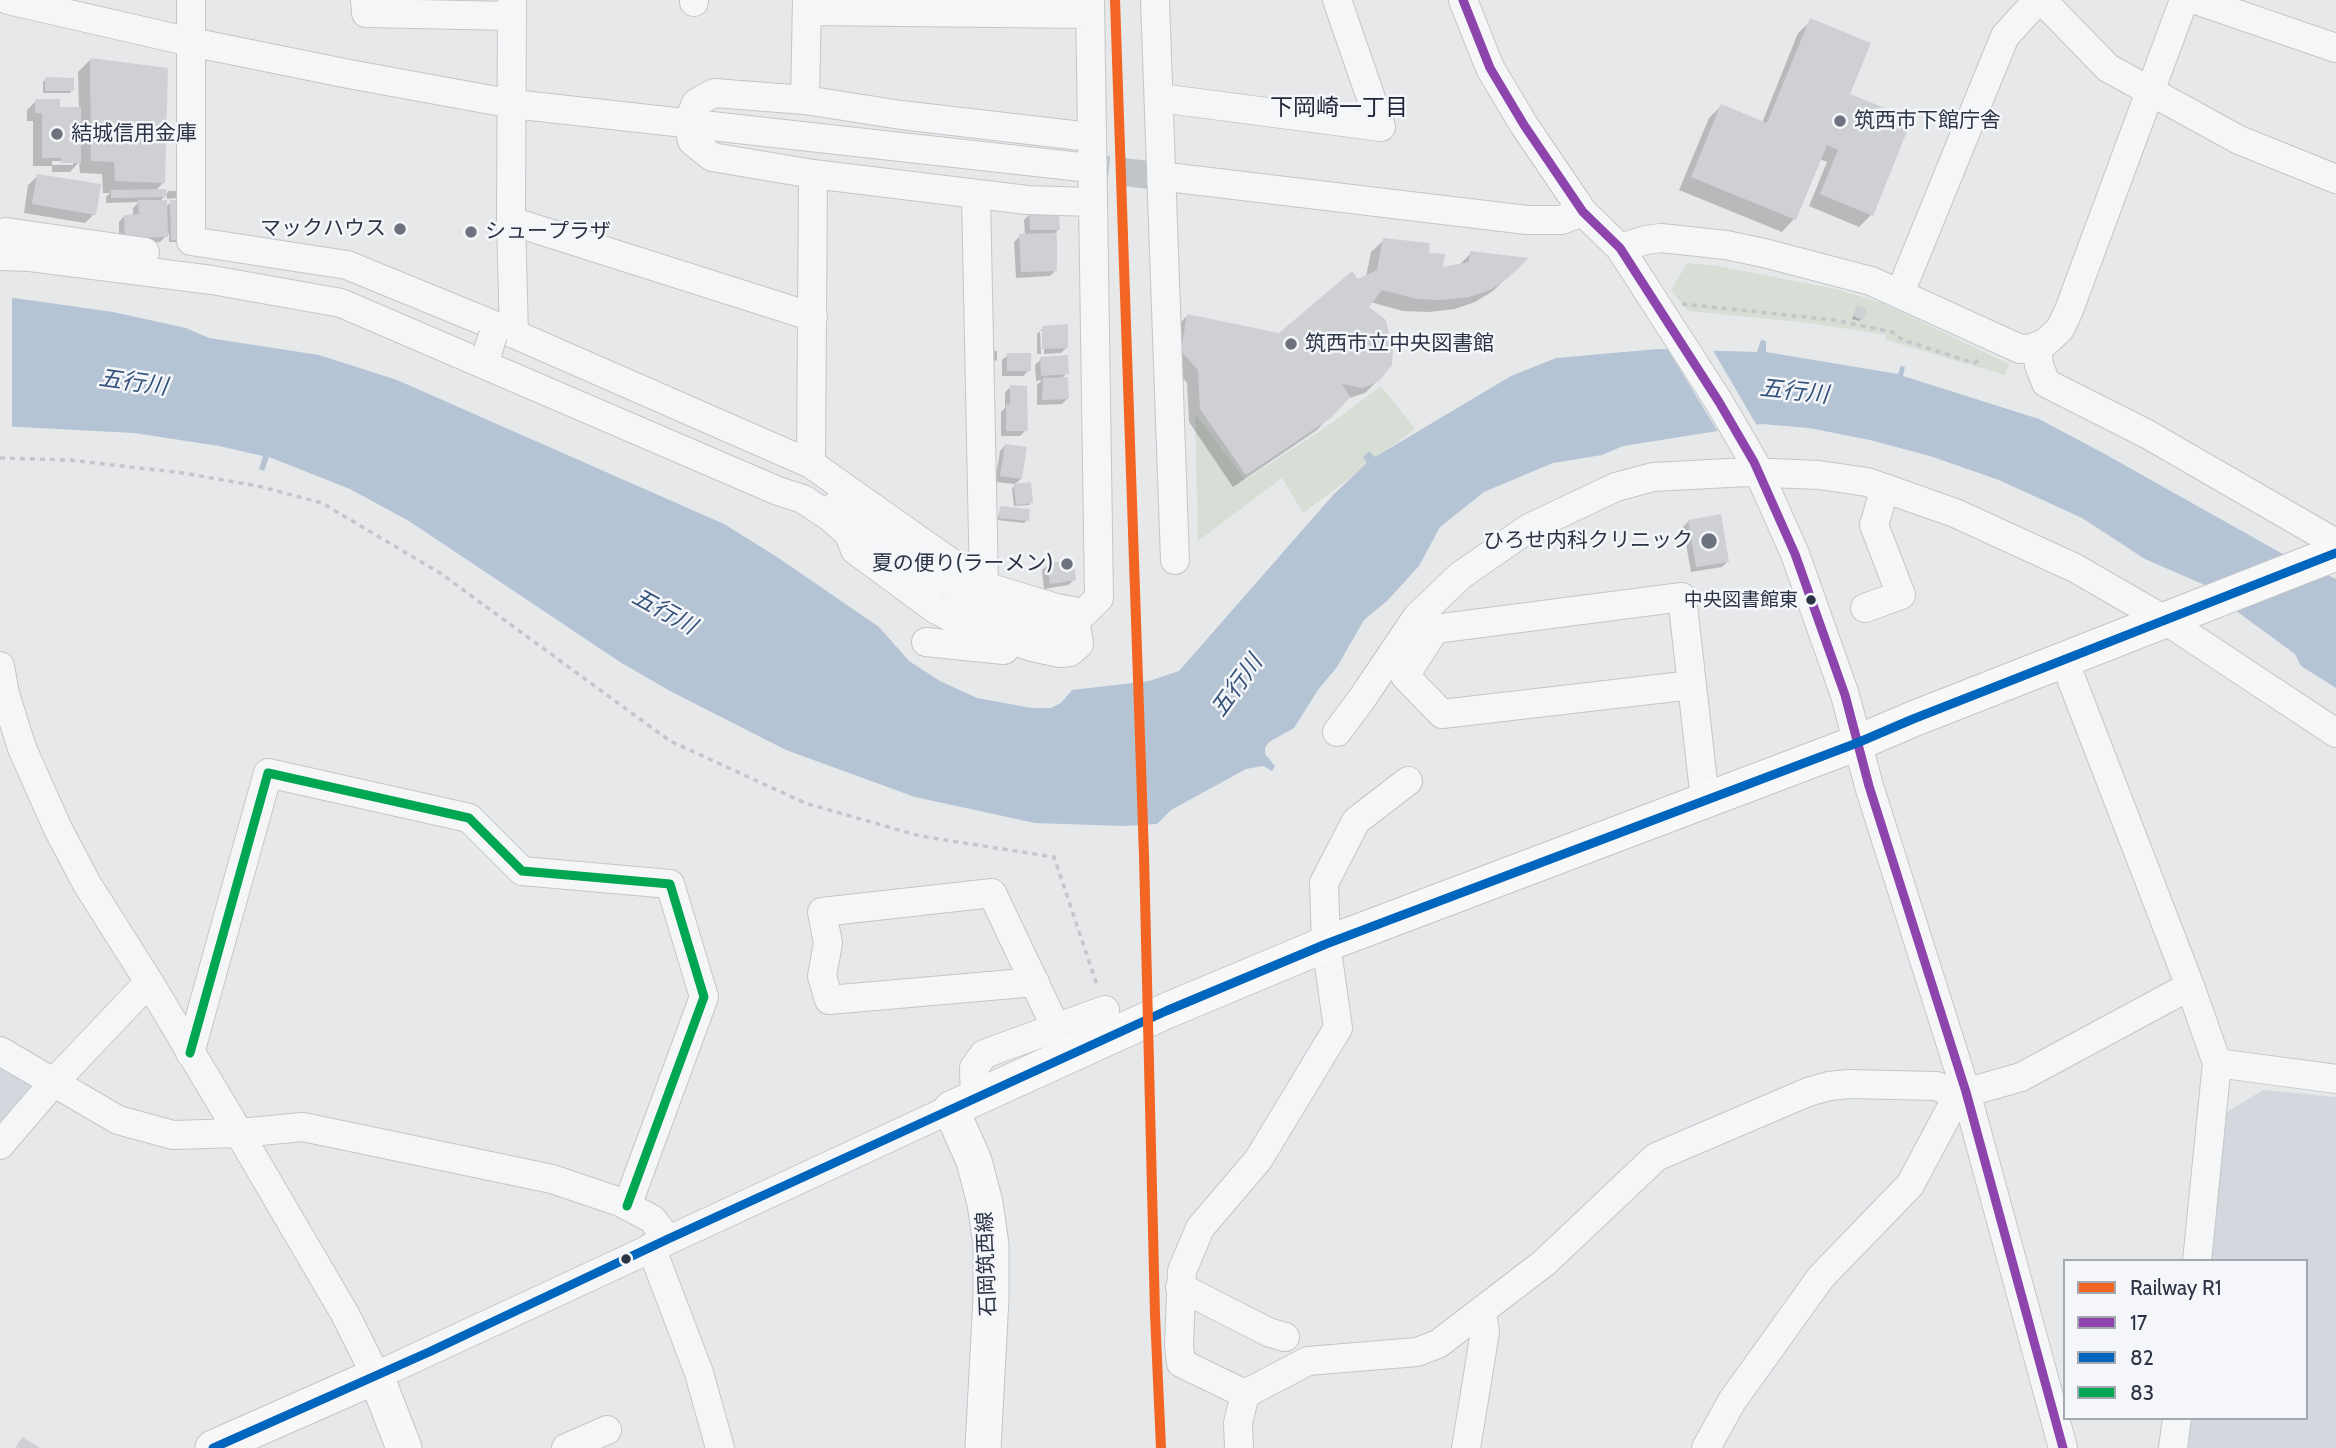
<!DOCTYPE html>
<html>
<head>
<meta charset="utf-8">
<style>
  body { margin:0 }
  #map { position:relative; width:2336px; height:1448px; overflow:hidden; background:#e6e8ea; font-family:Cabin,sans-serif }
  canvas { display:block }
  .legend { position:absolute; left:2063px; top:1259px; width:245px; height:161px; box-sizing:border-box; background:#f4f6f9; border:2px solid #a4a8b1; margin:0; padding:9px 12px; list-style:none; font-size:21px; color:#2b3445 }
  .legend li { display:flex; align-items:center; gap:14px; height:35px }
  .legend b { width:35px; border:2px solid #a4a8b1 }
</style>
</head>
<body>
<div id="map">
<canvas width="2336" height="1448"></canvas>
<ul class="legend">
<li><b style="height:9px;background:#f26522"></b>Railway R1</li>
<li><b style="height:9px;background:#8e44ad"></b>17</li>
<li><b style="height:9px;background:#0065bd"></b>82</li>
<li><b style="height:9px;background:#00a651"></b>83</li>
</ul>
</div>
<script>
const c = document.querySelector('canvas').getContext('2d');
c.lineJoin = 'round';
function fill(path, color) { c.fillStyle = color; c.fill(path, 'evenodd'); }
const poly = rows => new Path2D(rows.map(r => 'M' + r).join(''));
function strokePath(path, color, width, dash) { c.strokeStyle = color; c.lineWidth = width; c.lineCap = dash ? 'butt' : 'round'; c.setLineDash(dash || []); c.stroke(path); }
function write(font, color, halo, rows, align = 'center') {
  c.font = font + ' Cabin,"Noto Sans JP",sans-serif'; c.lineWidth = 5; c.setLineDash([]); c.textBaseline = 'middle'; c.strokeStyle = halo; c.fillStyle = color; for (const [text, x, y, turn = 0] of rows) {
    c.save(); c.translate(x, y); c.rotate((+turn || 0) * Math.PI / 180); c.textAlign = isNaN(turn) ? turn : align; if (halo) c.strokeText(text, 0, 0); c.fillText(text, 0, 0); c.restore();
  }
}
fill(poly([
  [0,1064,39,1082,0,1130],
  [2263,1090,2336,1097,2336,1448,2185,1448,2188,1418,2306,1418,2306,1261,2206,1261,2222,1115]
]), '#d4d7dd');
fill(poly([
  [1687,263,1717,266,1836,289,1882,303,2009,364,2005,375,1886,340,1886,335,1810,323,1688,311,1671,290],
  [1381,386,1415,429,1303,513,1282,478,1198,541,1195,413,1245,480,1329,425]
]), '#d6ded6');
fill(poly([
  [0,296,113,312,186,328,209,338,319,355,397,380,724,524,777,557,879,627,909,661,940,681,977,698,1032,708,1051,708,1061,703,1072,690,1149,681,1179,671,1334,494,1367,463,1363,457,1369,451,1375,457,1511,376,1556,358,1658,349,1757,352,1761,340,1766,341,1766,352,1898,374,1901,366,1905,367,1903,376,2039,419,2103,453,2281,553,2336,579,2336,688,2301,666,2295,654,2239,613,2207,586,2145,559,2082,518,1999,480,1930,456,1870,440,1809,428,1762,424,1623,446,1602,455,1553,463,1484,492,1440,527,1419,566,1387,601,1364,620,1337,667,1318,690,1294,728,1269,742,1265,748,1265,754,1275,766,1272,771,1263,766,1246,769,1171,810,1157,824,1123,826,1035,823,915,797,786,750,670,691,620,662,409,521,350,489,269,457,264,471,259,469,263,456,219,446,134,433,0,426]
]), '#b4c4d5');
fill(poly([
  [0,292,12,294,12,430,0,429],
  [1665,345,1711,347,1759,429,1720,435]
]), '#e6e8ea');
fill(poly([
  [1811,21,1848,95,1871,215,1859,227,1809,206,1827,162,1819,159,1794,219,1782,232,1679,190,1709,118,1721,106,1762,123,1798,33],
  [90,60,164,182,155,191,165,195,169,191,179,191,176,198,167,199,167,194,159,202,165,208,171,202,179,239,177,242,169,242,169,233,160,242,119,243,119,222,124,216,133,216,133,208,139,202,106,203,106,197,110,193,103,193,102,174,80,173,79,162,70,172,52,172,52,166,33,166,33,121,27,121,27,110,36,101,58,109,79,109,78,72],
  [52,161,73,161,73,165,52,165],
  [46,79,72,90,70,93,43,93,43,82],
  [38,176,94,214,85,223,24,213,28,185],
  [1030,214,1058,230,1055,233,1055,271,1050,276,1016,278,1014,242,1020,236,1025,236,1024,220],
  [1384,240,1427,254,1441,269,1458,266,1471,253,1525,260,1493,291,1475,302,1455,309,1429,312,1403,311,1370,302,1366,307,1378,380,1365,393,1346,399,1317,430,1233,487,1189,422,1187,383,1170,364,1175,328,1187,316,1280,334,1366,277,1371,252],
  [1857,307,1861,319,1859,321,1852,319],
  [1043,328,1067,347,1061,353,1044,354,1044,331,1040,331,1041,354,1037,354,1037,334],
  [992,351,997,351,997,360,989,363],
  [1008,355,1029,370,1023,376,1002,376,1002,360],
  [1041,359,1067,373,1061,379,1067,399,1062,404,1037,405,1037,385,1042,380,1036,381,1035,365],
  [1011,387,1026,430,1020,436,1001,436,1001,412,1005,408,1005,392],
  [1005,445,1021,479,1015,484,995,482,1000,451],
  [1015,486,1031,502,1029,505,1014,506,1012,488],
  [1001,507,1027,520,1024,523,997,520],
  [1689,521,1728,561,1722,567,1691,572,1683,527],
  [1048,565,1074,580,1068,585,1044,589,1042,570]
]), '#0003');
fill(poly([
  [1810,18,1871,43,1850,94,1912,119,1873,216,1820,194,1838,150,1827,145,1796,220,1691,177,1721,104,1767,123],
  [90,58,168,68,165,183,115,181,114,162,91,161],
  [45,77,74,78,74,91,45,91],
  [35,99,60,99,60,107,81,107,81,163,61,163,61,158,42,158,42,113,35,113],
  [37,174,101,184,96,215,32,204],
  [166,189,167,197,111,198,111,190],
  [138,200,167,200,168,237,125,238,124,215,139,214],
  [170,200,181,200,181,240,171,240],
  [1059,211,1060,230,1030,230,1029,213],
  [1057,233,1057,271,1021,272,1019,234],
  [1383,238,1430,243,1429,253,1445,254,1443,267,1469,262,1470,251,1529,258,1507,279,1490,290,1469,297,1442,300,1417,299,1382,290,1369,307,1386,320,1393,351,1392,365,1379,381,1363,388,1342,384,1350,397,1331,418,1246,475,1200,409,1198,370,1181,351,1187,314,1279,333,1352,271,1358,279,1377,270],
  [1857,305,1867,309,1863,320,1853,316],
  [1068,324,1068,348,1042,349,1042,326],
  [1007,353,1031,353,1031,371,1007,371],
  [1068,355,1069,374,1041,376,1040,357],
  [1068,377,1069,399,1042,400,1043,378],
  [1010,385,1027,386,1028,431,1006,431,1006,405,1010,404],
  [1005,444,1027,447,1022,479,1000,476],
  [1031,482,1033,503,1016,505,1014,484],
  [1000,506,1030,509,1029,521,999,518],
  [1721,514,1729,562,1696,567,1688,520],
  [1074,560,1076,580,1050,584,1047,563],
  [22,1437,40,1448,15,1448]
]), '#ced0d3');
strokePath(poly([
  [1081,167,1176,178]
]), '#c1c4c9', 28, [28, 14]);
const minor = poly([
  [8,0,191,42,349,74,513,104,1081,167],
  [191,0,191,241,347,265,496,326,811,464,984,586,1056,608,1084,613,1099,598,1090,0],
  [365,0,366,13,512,16],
  [512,0,511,221,514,334],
  [694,0,694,2],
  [1155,0,1175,560],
  [1463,0,1490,68,1524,125,1583,212,1620,248,1719,402,1754,462,1795,554,1845,695,1869,786,1966,1092,2063,1448],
  [2042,0,2108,68,2239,140,2336,179],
  [2196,0,2336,48],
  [807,11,1090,14],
  [1160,98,1381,127,1337,0],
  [805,100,807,0],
  [1090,137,901,115,805,100,714,93,696,103,688,123,692,141,712,157,813,174,1027,200,1091,202],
  [1176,178,1527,220,1561,220,1583,212],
  [976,194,984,586],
  [511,221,813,317],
  [6,232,145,252],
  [1620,248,1646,240,1661,238,1726,245,1764,253,1871,281,2020,349,2034,348,2046,342,2060,329,2069,310,2184,0],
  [0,256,30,257,212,280,341,303,778,491,803,499,830,517,849,534,855,550,935,609,966,625,1032,647,1060,653,1070,652,1079,644,1074,611],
  [1900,293,2005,36,2038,0],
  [2037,346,2039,365,2046,383,2147,434,2327,538,2336,547],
  [811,464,813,174],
  [836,505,920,567,1002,616,1032,627,1070,634],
  [1865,608,1901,595,1874,525,1885,488],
  [926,642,1004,650],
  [2064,660,2190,986,2217,1063,2197,1261],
  [0,666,5,694,22,748,58,829,87,884,149,982,239,1133,345,1314,376,1376,951,1109],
  [1692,685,1442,714,1405,676,1435,629,1682,597,1705,800],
  [1337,732,1361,700,1417,617,1461,575,1529,528,1616,487,1653,477,1747,472,1819,475,1867,482,1955,513,2075,568,2165,620,2336,733],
  [1035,982,829,1000,822,976,828,943,822,912,992,893,1056,1028],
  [0,1051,118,1120,173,1135,239,1133,303,1127,552,1179,620,1202,652,1219,668,1239],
  [190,1053,268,773,469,818,522,871,670,884,704,997,627,1206],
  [2217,1063,2336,1079],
  [975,1098,974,1068,984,1054,1105,1010],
  [0,1145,55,1081,149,982],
  [651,1247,699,1373,720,1448],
  [1180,1287,1268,1332,1285,1337],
  [1245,1394,1181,1363,1179,1345,1182,1271,1200,1228,1258,1160,1338,1028,1326,944,1324,883,1356,821,1408,781],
  [566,1448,607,1430],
  [1239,1448,1238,1423,1245,1394,1308,1361,1417,1352,1438,1344,1544,1263,1656,1157,1808,1092,1829,1086,1849,1084,1936,1086,1958,1095,2021,1077,2190,986],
  [1466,1448,1485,1332,1482,1313],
  [1706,1448,1732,1401,1821,1277,1910,1185,1958,1095],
  [2173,1448,2177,1418]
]);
const major = poly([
  [213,1448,376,1376,404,1448],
  [983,1448,991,1298,991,1245,985,1203,974,1161,951,1109,1166,1011,1326,944,1857,743,1913,719,2336,553]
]);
strokePath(minor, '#c4c6c8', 30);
strokePath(major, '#c2c5c8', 37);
strokePath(poly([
  [1682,304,1835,320,1892,332,1903,340,1974,363,1983,358],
  [0,458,69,460,183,473,258,486,322,503,440,573,670,741,805,803,920,836,1054,857,1098,988]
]), '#c5c6ca', 3.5, [5, 5]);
strokePath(minor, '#f5f6f7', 28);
strokePath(major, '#f8f8f8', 35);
const minorBridge = poly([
  [488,351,493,335]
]);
strokePath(minorBridge, '#c4c6c8', 30, []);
strokePath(minorBridge, '#f5f6f7', 28);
strokePath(poly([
  [1463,0,1490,68,1524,125,1583,212,1620,248,1719,402,1754,462,1795,554,1845,695,1869,786,1966,1092,2063,1448]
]), '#8e44ad', 9);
strokePath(poly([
  [213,1448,429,1352,668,1239,1166,1011,1326,944,1857,743,1913,719,2336,553]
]), '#0065bd', 9);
strokePath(poly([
  [190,1053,268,773,469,818,522,871,670,884,704,997,627,1206]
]), '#00a651', 9);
strokePath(poly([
  [1115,0,1144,856,1155,1314,1161,1448]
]), '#f26522', 10);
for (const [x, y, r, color] of [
  [1840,121,7,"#6c737f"],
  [57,134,7,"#6c737f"],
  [400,229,7,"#6c737f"],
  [471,232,7,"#6c737f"],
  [1291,344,7,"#6c737f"],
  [1709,541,9,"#6c737f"],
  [1067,564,7,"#6c737f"],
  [1811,600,6,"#2b3445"],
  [626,1259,6,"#2b3445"]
]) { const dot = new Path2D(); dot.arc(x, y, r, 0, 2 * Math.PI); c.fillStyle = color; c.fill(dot); strokePath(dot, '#f4f6f9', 2.5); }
write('19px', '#2b3445', '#f4f6f9', [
  ["中央図書館東",1798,600]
], 'right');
write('21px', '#2b3445', '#f4f6f9', [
  ["筑西市下館庁舎",1854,121],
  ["結城信用金庫",71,134],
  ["マックハウス",386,229,"right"],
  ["シュープラザ",485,232],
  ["筑西市立中央図書館",1305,344],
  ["ひろせ内科クリニック",1693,541,"right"],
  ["夏の便り(ラーメン)",1053,564,"right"]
], 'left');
write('21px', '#2b3445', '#f4f6f9', [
  ["石岡筑西線",987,1264,-92]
]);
write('23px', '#1d2536', '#f4f6f9', [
  ["下岡崎一丁目",1339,108]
]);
write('italic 23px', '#34527a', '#f4f6f9', [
  ["五行川",133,383,8],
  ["五行川",1794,392,6],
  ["五行川",664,612,29],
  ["五行川",1237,686,-54]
]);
</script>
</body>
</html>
